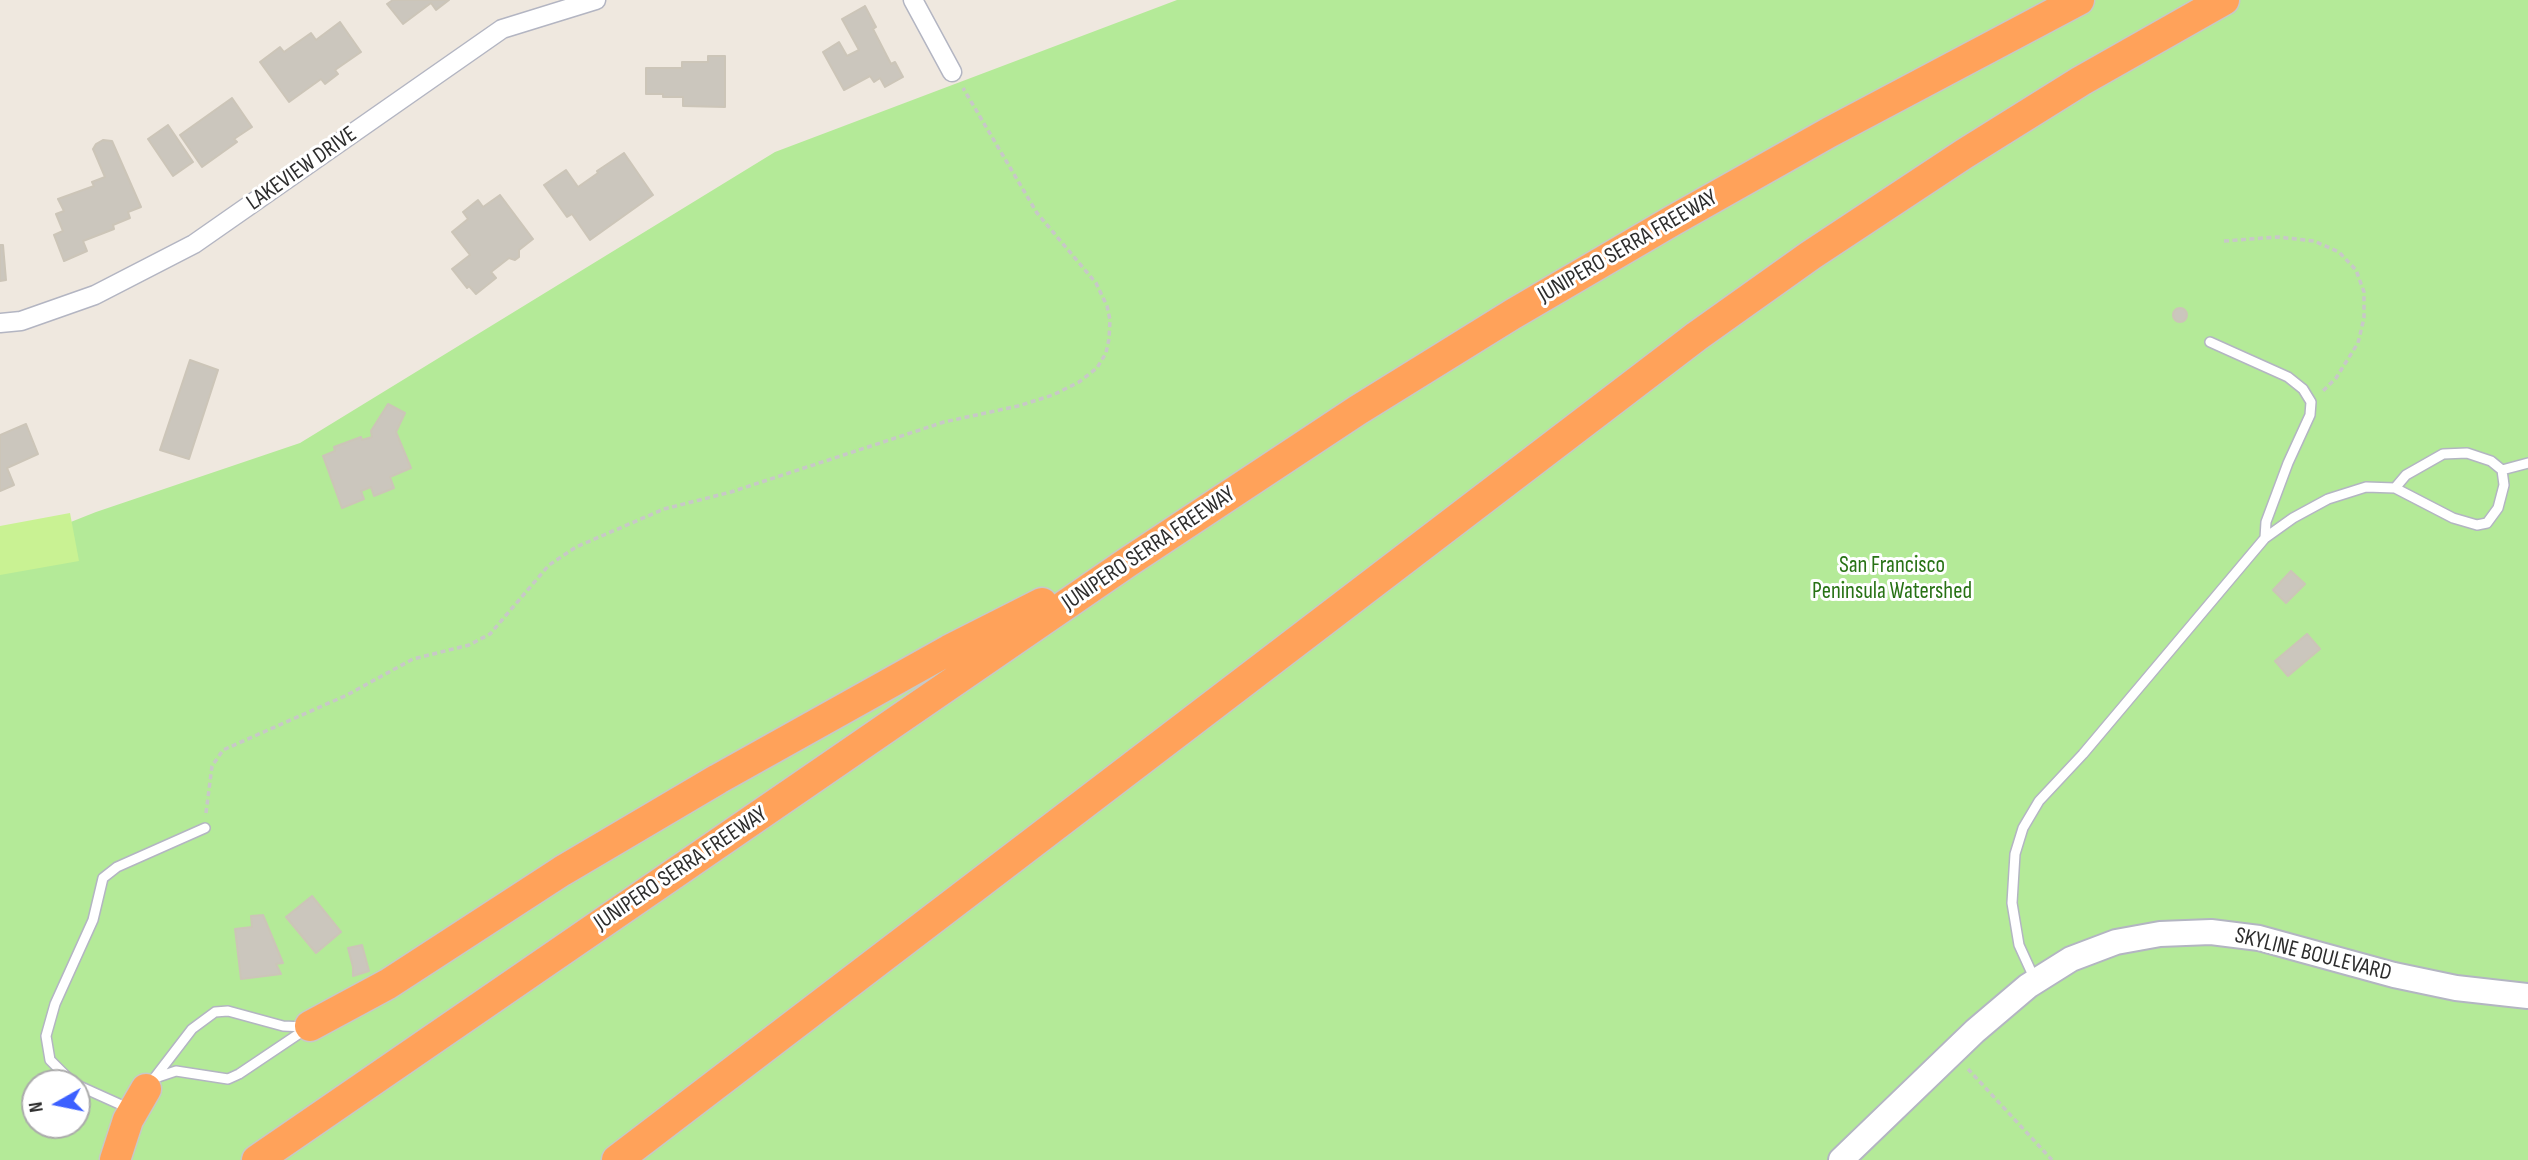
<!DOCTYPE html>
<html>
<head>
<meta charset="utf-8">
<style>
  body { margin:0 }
  #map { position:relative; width:2528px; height:1160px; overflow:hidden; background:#efe8df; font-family:"Sofia Sans Condensed",sans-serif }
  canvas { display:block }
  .north { position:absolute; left:21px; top:1069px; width:70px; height:70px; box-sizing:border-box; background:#fff; border:2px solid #ababab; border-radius:50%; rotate:261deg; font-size:19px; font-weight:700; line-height:28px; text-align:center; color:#2d2d2d }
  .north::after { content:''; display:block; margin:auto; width:24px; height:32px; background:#3c60ff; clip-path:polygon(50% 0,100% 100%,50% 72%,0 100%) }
</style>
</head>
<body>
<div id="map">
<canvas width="2528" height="1160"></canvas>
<div class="north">N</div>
</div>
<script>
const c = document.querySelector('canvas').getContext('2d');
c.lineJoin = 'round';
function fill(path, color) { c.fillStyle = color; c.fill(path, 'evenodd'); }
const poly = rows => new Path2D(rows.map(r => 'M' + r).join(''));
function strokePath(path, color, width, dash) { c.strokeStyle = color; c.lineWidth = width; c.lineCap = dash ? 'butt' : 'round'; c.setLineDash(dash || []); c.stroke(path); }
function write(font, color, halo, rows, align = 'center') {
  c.font = font + ' "Sofia Sans Condensed",sans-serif'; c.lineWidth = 6; c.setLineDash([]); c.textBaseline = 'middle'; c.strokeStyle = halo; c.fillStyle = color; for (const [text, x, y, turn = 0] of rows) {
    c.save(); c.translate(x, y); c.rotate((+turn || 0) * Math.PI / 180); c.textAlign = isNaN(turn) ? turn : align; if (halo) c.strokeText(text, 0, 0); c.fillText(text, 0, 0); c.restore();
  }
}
fill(poly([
  [1177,0,2528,0,2528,1160,0,1160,0,550,96,512,300,443,775,152],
  [35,1083,77,1083,77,1125,35,1125]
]), '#b4ea98');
fill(poly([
  [70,513,79,561,0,575,0,526]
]), '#c9f293');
const building = poly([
  [393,0,449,0,436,10,431,3,403,24,387,4,393,0],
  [865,6,876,27,873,29,891,64,895,62,903,77,885,87,880,78,874,82,870,76,844,90,823,52,839,42,847,56,859,50,842,19,865,6],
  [340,22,361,52,335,70,338,74,325,84,321,79,289,102,260,62,280,47,284,52,311,33,316,40,340,22],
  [708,56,725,56,725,107,683,106,683,97,663,97,663,94,646,94,646,68,682,68,682,62,708,62,708,56],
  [232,98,252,127,234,139,237,142,202,167,180,135,232,98],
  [168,125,193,162,173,176,148,139,168,125],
  [103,140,112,141,141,207,128,212,130,218,113,225,114,229,83,241,87,251,64,261,54,235,63,231,56,214,64,211,58,199,94,186,92,182,105,177,93,149,96,144,103,140],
  [624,153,653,195,590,240,572,214,567,217,544,185,566,170,578,187,598,173,597,171,624,153],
  [500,195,533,239,519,250,519,257,515,260,509,258,491,272,496,278,476,294,469,286,467,288,452,269,470,255,452,232,468,219,463,212,478,200,483,207,500,195],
  [0,245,3,245,6,280,0,281,0,245],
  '2173 315a7 7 0 1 1 14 0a7 7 0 1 1-14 0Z',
  [190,360,218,370,189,459,160,450,190,360],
  [388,404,405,413,396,432,411,468,390,477,394,488,374,496,371,487,361,491,364,499,342,508,323,456,335,451,334,447,361,437,362,440,372,437,371,431,388,404],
  [26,424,38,454,7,468,14,485,0,491,0,435,26,424],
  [2291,571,2305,584,2286,603,2273,590,2291,571],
  [2307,634,2320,649,2288,676,2275,661,2307,634],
  [312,896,341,932,316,953,286,917,312,896],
  [263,915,283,963,276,964,281,974,241,979,235,929,252,927,251,916,263,915],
  [362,945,369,971,353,976,353,967,348,948,362,945]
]);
fill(building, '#cbc6bd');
strokePath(building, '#ccc5b8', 2);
const lane = poly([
  [2210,342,2288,377,2303,389,2311,402,2310,415,2288,463,2266,522,2265,538],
  [2395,488,2406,475,2443,454,2467,453,2491,461,2502,470],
  [2035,980,2019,945,2012,903,2015,854,2023,828,2039,801,2083,754,2265,538,2293,518,2328,499,2366,487,2395,488,2453,518,2477,525,2487,523,2498,508,2504,485,2502,470,2528,463],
  [158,1077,176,1071,228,1079,239,1074,306,1029],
  [73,1083,50,1060,46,1036,55,1004,93,920,103,878,117,867,205,828],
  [77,1085,128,1108],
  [149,1085,192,1029,215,1012,228,1011,283,1026,305,1027]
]);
const street = poly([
  [913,0,952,72],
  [0,323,21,321,95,295,194,244,502,29,596,0]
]);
const secondary = poly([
  [1841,1160,1975,1031,2028,986,2071,959,2116,942,2160,934,2211,932,2259,938,2394,975,2456,988,2528,996]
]);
const highway = poly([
  [310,1026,388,984,562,871,718,779,949,650,1042,603],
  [115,1160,128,1120,146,1089],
  [257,1160,1128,562,1358,410,1513,314,1672,221,1830,132,2079,0],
  [617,1160,1697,336,1811,255,1964,154,2081,81,2224,0]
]);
strokePath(lane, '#b3b5c2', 12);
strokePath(street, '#b3b5c2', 21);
strokePath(secondary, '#b3b5c2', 28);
strokePath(highway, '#c8c8c8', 33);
strokePath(poly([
  [2224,241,2278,237,2314,241,2339,252,2356,270,2364,292,2364,318,2358,343,2336,378,2323,391],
  [206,813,212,766,223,750,347,695,413,659,469,645,490,634,549,565,576,547,664,509,731,492,944,422,1018,406,1053,395,1079,382,1097,368,1106,353,1109,339,1110,320,1107,306,1096,283,1037,213,963,88],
  [1968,1069,2052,1160]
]), '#c8c8c8', 3.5, [5, 3.5]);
strokePath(lane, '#fff', 9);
strokePath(street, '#fff', 18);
strokePath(secondary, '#fff', 24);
strokePath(highway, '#ffa25a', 30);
write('23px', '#2d2d2d', '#fff', [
  ["LAKEVIEW DRIVE",302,169,-35],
  ["JUNIPERO SERRA FREEWAY",1628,247,-30],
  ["JUNIPERO SERRA FREEWAY",1149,549,-34],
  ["JUNIPERO SERRA FREEWAY",681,869,-34],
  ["SKYLINE BOULEVARD",2313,955,14]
]);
write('23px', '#287215', '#fff', [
  ["San Francisco",1892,566],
  ["Peninsula Watershed",1892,592]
]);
</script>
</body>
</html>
